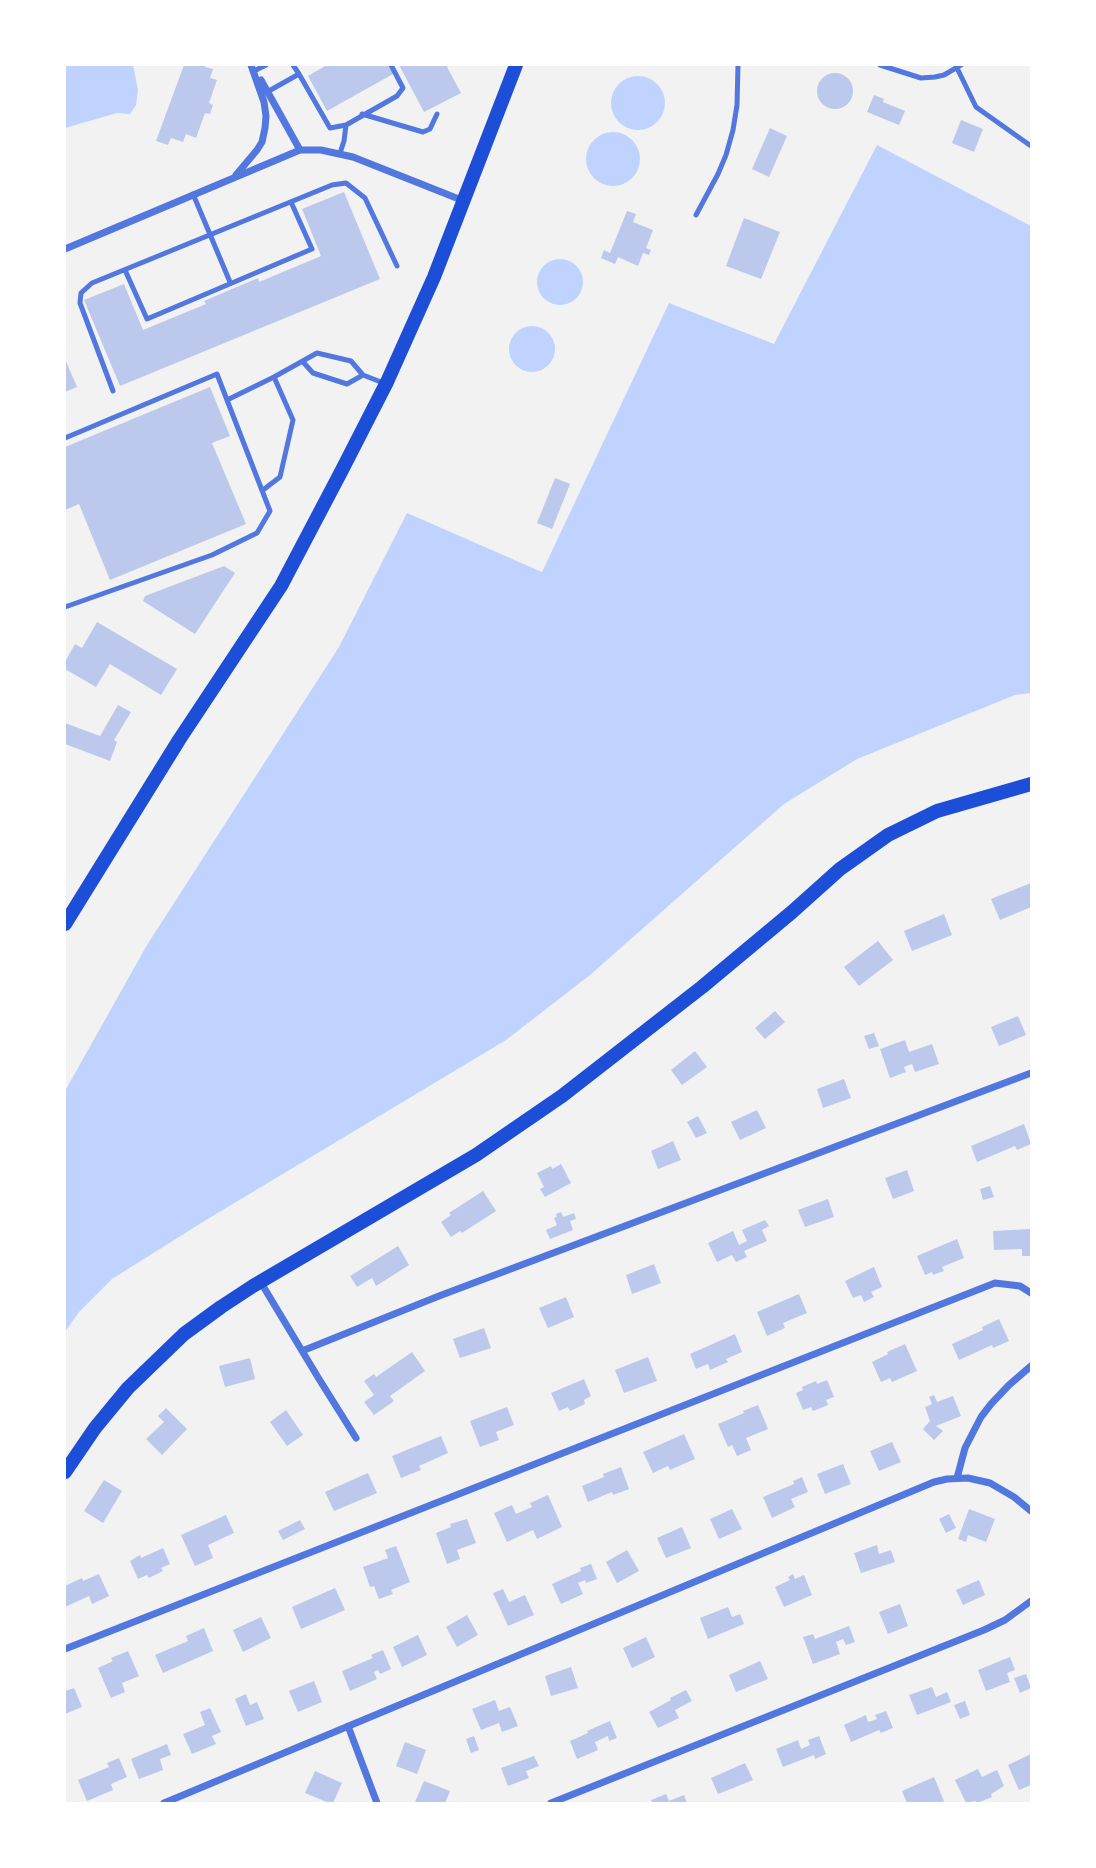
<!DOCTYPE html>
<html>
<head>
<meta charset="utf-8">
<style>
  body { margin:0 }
  #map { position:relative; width:1096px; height:1868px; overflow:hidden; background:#f2f2f2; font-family:Rubik,sans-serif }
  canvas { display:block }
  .frame { position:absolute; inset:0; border:66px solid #fff; pointer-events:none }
</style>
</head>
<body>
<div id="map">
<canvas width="1096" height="1868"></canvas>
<div class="frame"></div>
</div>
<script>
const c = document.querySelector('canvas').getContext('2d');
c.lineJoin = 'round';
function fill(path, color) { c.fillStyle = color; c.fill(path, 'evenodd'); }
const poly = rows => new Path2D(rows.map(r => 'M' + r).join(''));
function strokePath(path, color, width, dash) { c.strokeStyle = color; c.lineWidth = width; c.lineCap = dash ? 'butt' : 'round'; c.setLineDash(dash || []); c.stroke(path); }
fill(poly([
  [65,65,133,65,138,90,136,105,130,114,117,113,65,128],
  '611 103a27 27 0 1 1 54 0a27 27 0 1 1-54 0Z',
  '586 159a27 27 0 1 1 54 0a27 27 0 1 1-54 0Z',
  [877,145,1031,226,1031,693,1015,695,857,759,784,804,590,975,506,1040,206,1220,112,1279,79,1312,65,1332,65,1091,147,945,339,647,407,513,542,572,669,303,774,344],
  '537 282a23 23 0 1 1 46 0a23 23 0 1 1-46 0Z',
  '509 349a23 23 0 1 1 46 0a23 23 0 1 1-46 0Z'
]), '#bfd3fe');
fill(poly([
  [184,65,206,65,205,67,213,69,210,78,217,80,209,103,213,105,210,114,205,113,196,138,186,134,183,142,171,138,168,145,156,141],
  [327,65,388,65,393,74,327,111,308,76],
  [399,65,446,65,461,93,424,112],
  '817 91a18 18 0 1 1 36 0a18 18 0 1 1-36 0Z',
  [874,95,884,99,883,102,905,111,899,125,867,112],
  [961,120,983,129,974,152,952,143],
  [770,128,787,136,769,177,752,169],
  [344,192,380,279,120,386,84,300,124,284,143,330,206,304,204,301,258,278,259,282,321,256,302,209],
  [627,211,636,214,633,222,653,230,646,248,651,250,649,255,643,253,638,266,618,257,615,264,601,258,604,250,610,253],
  [744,218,780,232,761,279,726,266],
  [65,359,77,387,65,392],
  [210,387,230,436,212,443,246,524,110,580,79,504,65,510,65,447],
  [555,478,570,484,552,529,537,523],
  [224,566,235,573,195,634,143,601,145,596],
  [97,622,177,669,161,695,110,664,96,687,65,669,65,662,75,644,82,648],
  [118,705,131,712,114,740,117,742,110,761,65,744,65,723,100,736],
  [1031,883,1031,907,1000,920,991,899],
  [944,914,952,935,912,951,904,931],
  [878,941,893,960,859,986,844,967],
  [775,1011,785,1022,765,1039,755,1028],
  [1018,1016,1026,1035,999,1046,991,1027],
  [874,1033,879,1046,869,1049,864,1036],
  [905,1040,909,1052,932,1044,939,1064,915,1072,912,1064,904,1067,906,1072,890,1078,880,1049],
  [695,1051,707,1067,682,1085,671,1070],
  [844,1079,851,1098,823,1108,817,1089],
  [757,1110,766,1128,740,1140,731,1122],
  [698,1116,707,1133,696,1138,687,1122],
  [1024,1124,1031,1144,1017,1150,1015,1146,977,1162,971,1146],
  [673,1141,681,1160,658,1169,651,1151],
  [561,1164,571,1183,545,1197,540,1189,544,1187,537,1173,551,1166,552,1169],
  [907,1170,914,1191,893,1199,885,1178],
  [990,1186,994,1197,983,1200,980,1189],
  [483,1191,496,1211,462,1233,460,1231,451,1237,441,1222,451,1215,449,1213],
  [828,1199,834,1217,805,1227,798,1210],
  [561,1212,563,1217,574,1213,576,1219,570,1221,573,1230,550,1239,546,1230,557,1225,554,1218,557,1217,556,1214],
  [765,1220,769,1226,762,1230,767,1241,744,1251,747,1257,736,1262,732,1255,717,1262,708,1243,733,1231,739,1245,747,1241,742,1230],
  [1031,1229,1031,1256,1022,1256,1022,1249,994,1250,993,1231],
  [957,1239,964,1258,942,1267,944,1271,933,1275,932,1272,925,1275,917,1256],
  [398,1246,409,1265,376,1286,372,1278,357,1287,350,1276],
  [654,1264,661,1283,632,1294,626,1275],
  [874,1267,882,1287,871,1292,874,1297,864,1302,861,1295,853,1298,845,1281],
  [799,1294,807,1313,783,1323,785,1328,767,1336,757,1312],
  [566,1297,574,1317,548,1328,539,1308],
  [999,1319,1009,1341,993,1348,992,1345,959,1360,952,1344,983,1330,982,1327],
  [484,1328,491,1348,460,1358,453,1339],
  [735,1334,742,1352,726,1359,728,1362,710,1370,708,1364,696,1369,690,1354],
  [905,1344,917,1371,892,1382,890,1378,881,1382,872,1362,888,1354,887,1352],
  [412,1352,425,1371,390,1396,394,1401,374,1415,364,1402,374,1395,364,1381,374,1374,376,1377],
  [648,1357,657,1381,624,1393,615,1370],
  [250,1358,255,1379,225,1387,219,1366],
  [584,1379,591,1396,584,1400,585,1404,570,1411,568,1407,559,1411,551,1393],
  [827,1380,834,1397,826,1400,828,1405,813,1411,811,1407,803,1410,796,1393,803,1390,802,1387,816,1381,817,1384],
  [934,1395,937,1402,953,1396,961,1416,936,1426,943,1431,934,1440,923,1429,930,1421,925,1407,932,1404,929,1397],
  [758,1405,768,1429,746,1438,751,1450,737,1456,732,1445,728,1447,718,1424,744,1413,743,1411],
  [507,1407,514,1425,496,1432,499,1440,480,1447,470,1421],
  [166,1408,187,1429,162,1455,146,1439,164,1422,158,1416],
  [286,1410,303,1435,287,1446,270,1422],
  [684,1434,695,1459,670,1470,668,1466,653,1473,643,1452],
  [441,1436,448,1453,419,1466,421,1470,401,1478,392,1456],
  [892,1442,901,1462,879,1471,870,1451],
  [843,1464,851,1484,825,1494,817,1474],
  [621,1467,629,1489,613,1495,612,1492,588,1502,582,1486,604,1477,603,1474],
  [368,1473,377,1493,334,1511,325,1492],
  [802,1477,808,1492,791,1499,795,1507,772,1518,763,1497,794,1484,793,1481],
  [104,1480,122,1491,103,1523,84,1511],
  [548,1495,562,1527,537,1539,533,1530,507,1542,494,1513,512,1505,516,1514,532,1507,530,1503],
  [732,1509,742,1529,719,1539,710,1519],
  [969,1509,995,1519,986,1542,968,1535,966,1542,958,1539],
  [949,1514,956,1528,946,1533,939,1519],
  [226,1515,234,1533,208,1545,213,1558,195,1566,181,1535],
  [467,1519,476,1543,457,1550,460,1559,447,1564,436,1533,451,1527,450,1524],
  [300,1520,305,1529,283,1540,278,1531],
  [682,1527,691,1548,666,1558,657,1538],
  [877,1545,879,1554,891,1550,895,1562,861,1573,854,1553],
  [396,1546,410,1582,391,1590,393,1594,379,1599,374,1586,370,1587,363,1567,388,1558,385,1550],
  [163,1548,170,1564,161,1568,163,1571,149,1578,147,1575,138,1579,130,1561,140,1555,141,1558],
  [627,1550,639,1571,617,1583,606,1562],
  [591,1564,597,1579,586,1583,585,1580,578,1583,583,1594,561,1604,552,1584,581,1571,580,1568],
  [99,1574,109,1596,92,1604,89,1596,65,1607,65,1586,82,1578,83,1581],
  [793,1574,795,1579,804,1575,812,1595,784,1607,775,1587,790,1580,788,1577],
  [979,1580,985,1595,963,1605,956,1590],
  [335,1588,345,1610,301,1629,292,1607],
  [503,1589,509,1602,525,1595,534,1615,508,1626,493,1593],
  [900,1604,908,1626,888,1634,879,1612],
  [728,1607,732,1617,740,1614,744,1624,708,1639,700,1618],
  [467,1615,478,1635,457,1647,446,1627],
  [261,1617,271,1638,243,1652,233,1630],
  [849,1626,855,1642,846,1645,843,1639,836,1642,840,1654,813,1664,803,1637,813,1634,815,1639],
  [204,1628,213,1651,163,1673,155,1655,188,1641,186,1636],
  [418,1635,427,1655,402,1667,393,1647],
  [646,1637,655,1657,632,1668,623,1648],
  [383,1650,391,1669,380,1674,378,1670,374,1672,377,1679,350,1691,342,1671,373,1658,371,1655],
  [128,1651,139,1676,122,1683,125,1692,111,1698,98,1668,113,1661,111,1658],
  [1010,1657,1015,1670,1007,1673,1010,1682,986,1691,978,1670],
  [760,1661,768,1679,736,1692,729,1675],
  [571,1667,578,1688,551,1696,545,1676],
  [1026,1674,1031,1688,1020,1693,1014,1678],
  [314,1681,322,1702,298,1712,289,1691],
  [932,1687,936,1697,947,1692,951,1702,917,1715,909,1695],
  [74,1688,82,1707,65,1714,65,1691],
  [686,1690,692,1701,675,1710,679,1718,658,1728,649,1712,671,1700,670,1698],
  [246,1694,250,1705,257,1702,264,1719,246,1726,235,1699],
  [495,1700,499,1711,510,1707,518,1726,502,1732,499,1723,481,1730,472,1709],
  [965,1701,970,1715,960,1719,954,1705],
  [210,1708,221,1732,212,1736,216,1744,192,1754,183,1734,205,1725,200,1712],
  [886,1711,893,1728,881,1733,879,1730,851,1742,844,1725,866,1715,868,1722,877,1719,875,1715],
  [610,1721,617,1738,609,1741,608,1736,595,1742,598,1750,577,1759,570,1741,588,1733,587,1731],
  [474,1736,479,1750,471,1753,466,1739],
  [819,1736,826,1754,815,1759,814,1755,783,1767,776,1749,798,1740,801,1749,810,1745,808,1740],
  [405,1742,426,1750,417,1774,396,1766],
  [167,1744,171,1755,160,1759,163,1770,139,1779,131,1759],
  [1031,1754,1031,1785,1019,1790,1008,1765],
  [534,1756,539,1766,526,1771,529,1778,508,1786,501,1768],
  [119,1758,127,1777,111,1784,113,1790,87,1801,78,1780,109,1767,107,1763],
  [745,1763,753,1780,718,1794,711,1778],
  [978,1769,982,1777,997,1770,1004,1786,991,1794,992,1797,977,1803,975,1801,966,1803,955,1780],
  [315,1771,342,1783,333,1803,329,1803,305,1793],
  [934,1777,944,1801,939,1803,907,1803,902,1791],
  [424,1781,450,1791,445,1803,415,1802],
  [666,1794,669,1801,684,1795,687,1803,652,1803,651,1800]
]), '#bdc9ec');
strokePath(poly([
  [293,65,299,74],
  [880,65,921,78,935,77,944,75,961,65],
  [957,68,976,107,1031,146],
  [256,70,266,65],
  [267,92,299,74,330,128,346,125],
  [362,114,423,132,430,129,437,114],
  [340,153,344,141,346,125,397,96,403,88,391,65],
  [193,194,230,282],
  [696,215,718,174,726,155,733,130,737,105,738,65],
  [125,270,147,319,312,249,291,202],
  [303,362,313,373,347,384,363,375],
  [113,391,80,303,81,293,92,283,332,185,346,183,365,198,397,266],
  [65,438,217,374,227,400],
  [263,490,280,477,293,420,274,377],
  [65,607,212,555,257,533,270,511,227,400,274,377,317,353,351,361,363,375,386,384]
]), '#5277de', 5);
strokePath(poly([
  [261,80,300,150],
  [236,175,257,150,262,142,265,128,266,116,264,102,251,65],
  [65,249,300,150,321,150,353,157,464,201],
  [260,1281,319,1379,356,1438],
  [302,1351,439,1296,1031,1073],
  [957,1478,965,1448,981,1417,991,1404,1009,1385,1031,1366],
  [65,1649,995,1283,1020,1286,1031,1293],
  [348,1726,377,1803],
  [164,1803,934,1482,947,1479,968,1478,990,1483,1014,1497,1031,1511],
  [551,1803,984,1630,1005,1620,1031,1601]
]), '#5277de', 7);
strokePath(poly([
  [65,924,179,740,281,586,342,470,387,382,434,277,516,65],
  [65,1472,95,1428,128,1388,184,1334,221,1307,253,1286,476,1155,562,1096,702,987,792,912,840,869,888,835,937,811,1031,784]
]), '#1d4ed8', 14);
</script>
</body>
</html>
